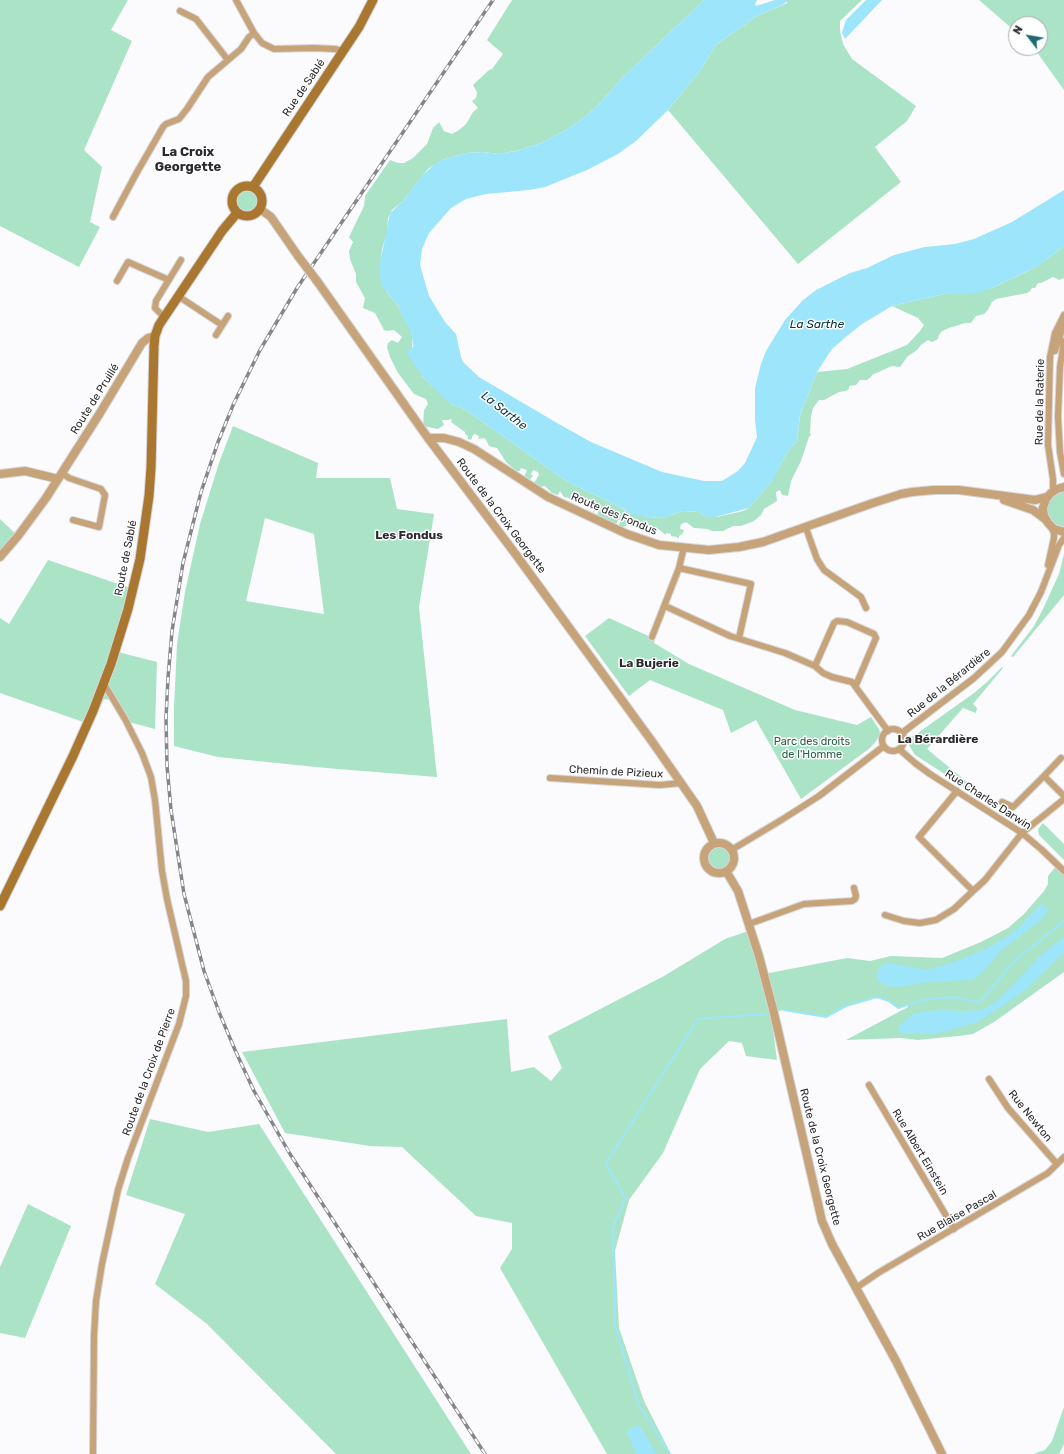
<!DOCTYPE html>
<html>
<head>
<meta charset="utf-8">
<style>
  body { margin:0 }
  #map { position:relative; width:1064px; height:1454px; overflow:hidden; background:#fbfbfe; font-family:Rubik,sans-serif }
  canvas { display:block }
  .north { position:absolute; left:1008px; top:16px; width:40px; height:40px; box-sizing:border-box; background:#fff; border:1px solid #aaaaab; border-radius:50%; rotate:301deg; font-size:11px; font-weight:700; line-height:16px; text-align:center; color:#2b2b2e }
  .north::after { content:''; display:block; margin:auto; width:14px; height:18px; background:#1e6a71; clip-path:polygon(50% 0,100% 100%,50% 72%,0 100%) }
</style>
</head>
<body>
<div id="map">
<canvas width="1064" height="1454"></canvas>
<div class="north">N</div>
</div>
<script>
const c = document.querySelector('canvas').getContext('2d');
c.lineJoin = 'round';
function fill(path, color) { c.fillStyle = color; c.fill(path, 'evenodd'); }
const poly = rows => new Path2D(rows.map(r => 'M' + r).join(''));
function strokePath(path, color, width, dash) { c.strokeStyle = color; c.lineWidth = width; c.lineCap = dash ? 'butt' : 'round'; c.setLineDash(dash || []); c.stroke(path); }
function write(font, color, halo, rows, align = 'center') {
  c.font = font + ' Rubik,sans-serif'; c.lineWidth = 3; c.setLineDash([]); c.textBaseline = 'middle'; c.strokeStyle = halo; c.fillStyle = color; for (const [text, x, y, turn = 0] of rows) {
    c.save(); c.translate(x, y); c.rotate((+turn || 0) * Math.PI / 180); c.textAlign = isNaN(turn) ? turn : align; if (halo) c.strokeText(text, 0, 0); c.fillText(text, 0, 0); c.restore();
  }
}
fill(poly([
  [0,0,128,0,111,30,132,41,84,150,102,167,90,222,100,227,79,267,0,226],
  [512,0,704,0,623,77,600,103,585,117,566,130,541,143,520,150,499,154,483,152,466,153,442,160,428,169,402,202,392,210,388,218,387,232,382,249,380,270,386,291,398,306,409,328,412,336,412,348,422,376,452,405,461,407,473,415,566,481,622,508,625,511,647,517,663,518,682,511,699,512,704,516,717,517,743,511,749,508,772,481,783,460,789,450,797,441,800,415,817,372,847,369,907,345,920,331,924,325,918,318,892,306,944,294,992,288,1030,270,1046,260,1064,246,1064,278,1059,280,1053,277,1041,283,1038,283,1035,288,1032,288,1030,291,1027,293,996,299,992,302,988,310,984,314,976,316,971,323,965,323,949,328,942,331,939,335,938,339,932,342,928,340,921,345,917,350,907,357,900,367,892,366,872,375,871,377,867,380,860,380,856,385,849,386,849,389,846,391,839,392,824,400,819,400,813,408,811,416,810,433,811,435,809,437,801,461,791,481,788,496,782,495,780,490,776,492,777,501,764,509,761,515,754,521,741,526,733,526,723,531,712,531,707,529,694,528,686,522,681,524,680,529,684,530,683,533,679,536,679,539,677,537,671,536,671,534,666,533,666,535,657,528,651,526,643,524,636,527,630,524,621,528,619,525,621,520,618,520,616,524,611,523,597,515,599,510,596,508,592,515,594,508,593,504,588,502,578,501,574,499,564,497,560,491,558,495,552,493,545,486,540,487,535,485,534,483,539,475,538,472,533,470,531,474,533,476,529,480,524,477,527,470,521,468,520,471,516,471,506,462,497,448,489,446,485,438,478,439,479,436,475,434,473,435,471,440,468,439,468,436,465,434,465,432,451,422,452,420,450,419,449,420,442,420,444,425,438,429,423,426,424,410,428,404,426,399,414,394,398,373,390,357,387,347,388,343,392,340,398,343,402,337,394,330,387,331,384,330,375,313,363,308,365,298,356,282,356,274,350,259,349,251,353,242,349,237,364,206,365,196,390,160,398,163,404,163,413,158,427,144,433,128,439,122,444,131,452,134,459,130,466,124,473,112,478,108,472,101,476,98,477,92,473,85,489,70,492,69,503,54,487,40],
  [787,0,862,0,840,21,840,31,843,44,852,59,916,106,907,121,875,147,901,182,798,264,668,110,700,71,716,45,757,16,787,3],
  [979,0,1064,0,1064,90,1034,48,1040,48,1040,24,1016,24,1016,32],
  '235 201a12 12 0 1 1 24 0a12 12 0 1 1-24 0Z',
  [233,426,318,463,316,478,390,478,397,509,434,514,419,607,437,777,326,768,218,757,174,746,174,708,177,644,185,592,200,524,219,463],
  [265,518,314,534,324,614,246,601],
  [1064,491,1064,527,1055,524,1051,521,1047,511,1048,506,1052,497,1056,494],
  [0,519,18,536,0,557],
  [1064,554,1064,595,1013,657,1011,656,1034,626,1043,609,1059,574],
  [48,560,133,589,118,652,157,662,155,729,121,720,110,700,104,699,92,725,0,693,0,618,9,624],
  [609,618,655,639,654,643,689,664,795,710,857,725,871,717,879,729,880,733,877,740,870,748,801,799,756,720,731,733,723,710,650,680,629,696,585,636],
  [1002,667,1003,668,973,704,977,708,976,713,963,708,927,749,978,791,976,794,915,755,909,745,910,738,915,735,974,693,987,682],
  [1043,823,1064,844,1064,860,1039,835,1038,829],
  '707 857a12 12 0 1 1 24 0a12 12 0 1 1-24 0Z',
  [1057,865,1064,871,1064,972,994,1022,973,1034,958,1036,918,1040,901,1038,846,1040,908,1007,907,1005,898,1008,889,1001,877,997,846,1006,826,1017,784,1010,774,1012,778,1028,773,1029,777,1060,746,1056,742,1043,729,1041,700,1069,663,1153,629,1200,615,1251,619,1328,644,1401,671,1454,607,1454,500,1268,512,1249,512,1223,476,1216,402,1147,370,1146,285,1133,242,1052,507,1019,511,1072,534,1067,551,1081,562,1068,548,1036,664,976,725,939,751,930,764,974,847,958,870,961,891,956,942,958,981,942,1008,928,1024,914,1044,891,1048,884,1048,876],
  [150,1119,208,1132,259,1124,471,1454,336,1454,207,1324,155,1284,185,1214,126,1195],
  [28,1204,71,1226,25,1338,0,1333,0,1267],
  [1064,1407,1064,1444,1059,1454,1033,1454,1045,1450,1052,1441]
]), '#abe3c7');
fill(poly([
  [704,0,757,0,755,4,756,6,775,0,787,0,788,1,782,5,757,16,716,45,700,71,668,110,636,141,618,154,587,170,545,187,529,190,486,194,466,199,451,208,429,233,422,249,420,265,429,296,445,322,456,334,461,357,463,362,479,377,557,423,591,442,662,472,704,481,722,481,738,471,745,463,757,437,755,420,755,388,761,364,766,351,785,320,803,300,816,290,850,273,867,268,894,255,925,247,955,244,974,239,1012,222,1064,190,1064,246,1046,260,1036,267,992,288,977,293,944,294,892,306,862,324,847,336,832,349,817,372,800,415,797,441,789,450,783,460,773,480,749,508,712,518,704,516,699,512,682,511,663,518,647,517,630,514,622,508,566,481,473,415,461,407,452,405,447,401,422,376,406,352,413,347,412,336,398,306,383,287,380,278,380,263,390,213,402,202,423,175,435,164,442,160,466,153,483,152,499,154,520,150,541,143,566,130,585,117,600,103,623,77],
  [866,0,882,0,845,39,842,33,846,20],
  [1041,904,1047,908,1048,911,1042,919,1001,951,984,971,978,976,971,980,929,982,897,987,887,986,878,981,877,976,879,969,885,963,902,965,920,969,930,969,946,965,984,950,1008,936,1019,927,1038,907],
  [1064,937,1064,953,1023,992,978,1022,954,1029,932,1034,905,1034,900,1032,898,1029,900,1025,906,1020,915,1013,942,1010,964,1011,981,1010,994,1003,1005,993,1041,955],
  [636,1426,640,1426,657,1454,636,1454,626,1431]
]), '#9de5fa');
strokePath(poly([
  [784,1010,826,1017,846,1006,877,997,889,1001,898,1008,923,1000,953,997,976,1002,983,999,1012,963,1064,921],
  [670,1454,638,1403,615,1325,613,1229,625,1198,606,1163,698,1019,764,1014]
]), '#9de5fa', 2);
const minor = poly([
  [236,0,254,33,262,43,274,49,314,48,335,49,343,51],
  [180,11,196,19,228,60],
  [113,217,136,174,163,127,166,124,179,119,187,109,208,77,241,49,249,37,254,33],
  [117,281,128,262,169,280],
  [178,296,222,325],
  [164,317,155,308,156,301,181,260],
  [216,335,228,316],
  [1064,341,1060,367,1058,417,1060,452,1064,474],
  [1055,351,1064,324],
  [62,473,69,478,101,489,105,495,99,527,73,520],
  [1053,491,1053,479,1048,445,1050,357,1055,333,1064,315],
  [806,528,817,559,824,570,861,597,866,608],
  [1048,565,1054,538,1054,533,1051,527],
  [679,568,751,584,739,638],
  [665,606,730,636,785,653,815,666,823,673,832,677,852,682,888,731],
  [652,637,679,568,684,547],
  [815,666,834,623,837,621,847,622,874,634,876,638,856,685],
  '882 740a11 11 0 1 1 22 0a11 11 0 1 1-22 0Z',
  [902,733,974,678,1002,652,1029,615,1041,592,1059,545,1064,538],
  [899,749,915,763,930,774,1022,833,1041,849,1064,871],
  [1044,776,1061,758],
  [550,778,660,785,681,783],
  [957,791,919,837,973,891,985,880,1022,833,1064,799],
  [1002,802,1013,807,1044,776,1064,796],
  [733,849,783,819,819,796,884,746],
  [885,915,904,921,920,923,936,920,954,909,973,891],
  [749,924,804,904,852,901,855,899,856,896,854,888],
  [989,1079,1008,1108,1057,1164],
  [869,1085,954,1229],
  [856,1288,878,1273,1048,1173,1064,1157],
  [93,1454,94,1336,96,1301,102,1264,118,1190,128,1158,179,1024,186,996,186,981,167,899,162,871,155,800,151,777,142,753,125,719,104,684]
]);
const tertiary = poly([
  [260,209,271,217,298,256],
  [317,281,428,438,514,552,651,740,697,806,714,843],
  [428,438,444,438,459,442,474,449,548,497,627,534,659,545,709,550,739,547,763,542,873,503,901,494,912,492,934,490,959,490,1035,500,1047,497],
  [0,474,25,471,58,479],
  [1064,487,1057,489,1051,493,1046,499,1043,508,1044,516,1048,523,1054,529,1064,532],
  [1004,500,1033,510,1045,519],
  [0,557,18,536,46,498,100,413,142,343,148,338,155,336],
  '704 858a15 15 0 1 1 30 0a15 15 0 1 1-30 0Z',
  [726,871,738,891,759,956,773,1009,822,1221,832,1244,896,1361,942,1454]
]);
const secondary = poly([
  '232 201a15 15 0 1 1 30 0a15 15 0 1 1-30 0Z',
  [253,187,359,27,373,0],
  [0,906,73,756,93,711,111,664,128,609,140,559,149,496,151,468,154,346,155,336,159,325,222,231,237,213]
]);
strokePath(minor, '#d6d6d9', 8);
strokePath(tertiary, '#d6d6d9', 10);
strokePath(secondary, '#d6d6d9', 11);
strokePath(minor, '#c6a379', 6);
strokePath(tertiary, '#c6a379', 8);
strokePath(secondary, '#aa7731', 9);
const rail = poly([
  [485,1454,290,1154,254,1091,235,1050,219,1012,204,971,184,894,171,810,167,766,166,718,168,678,172,631,183,563,201,492,218,442,234,403,260,350,297,288,493,0]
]);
strokePath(rail, '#868689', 3.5);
strokePath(rail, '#fff', 2, [6]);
const tertiaryBridge = poly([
  [298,256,317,281]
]);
strokePath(tertiaryBridge, '#d6d6d9', 10, []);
strokePath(tertiaryBridge, '#c6a379', 8);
write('11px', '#2b2b2e', '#fff', [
  ["Rue de Sablé",304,88,-56],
  ["Route de Pruillé",95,399,-58],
  ["Rue de la Raterie",1040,402,-89],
  ["Route des Fondus",614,514,23],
  ["Route de la Croix Georgette",501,516,53],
  ["Route de Sablé",126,558,-79],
  ["Rue de la Bérardière",949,683,-39],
  ["Chemin de Pizieux",616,772,3],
  ["Rue Charles Darwin",988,800,33],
  ["Route de la Croix de Pierre",149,1072,-70],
  ["Rue Newton",1030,1116,51],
  ["Rue Albert Einstein",920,1152,59],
  ["Route de la Croix Georgette",820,1157,76],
  ["Rue Blaise Pascal",957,1216,-30]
]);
write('11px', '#256147', '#fff', [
  ["Parc des droits",812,742],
  ["de l'Homme",812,755]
]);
write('italic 12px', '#05333e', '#fff', [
  ["La Sarthe",817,325],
  ["La Sarthe",504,411,38]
]);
write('bold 12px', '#2b2b2e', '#fff', [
  ["Les Fondus",409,536],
  ["La Bujerie",649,664],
  ["La Bérardière",938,740]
]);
write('bold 13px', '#2b2b2e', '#fff', [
  ["La Croix",188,152],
  ["Georgette",188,167]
]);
</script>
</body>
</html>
